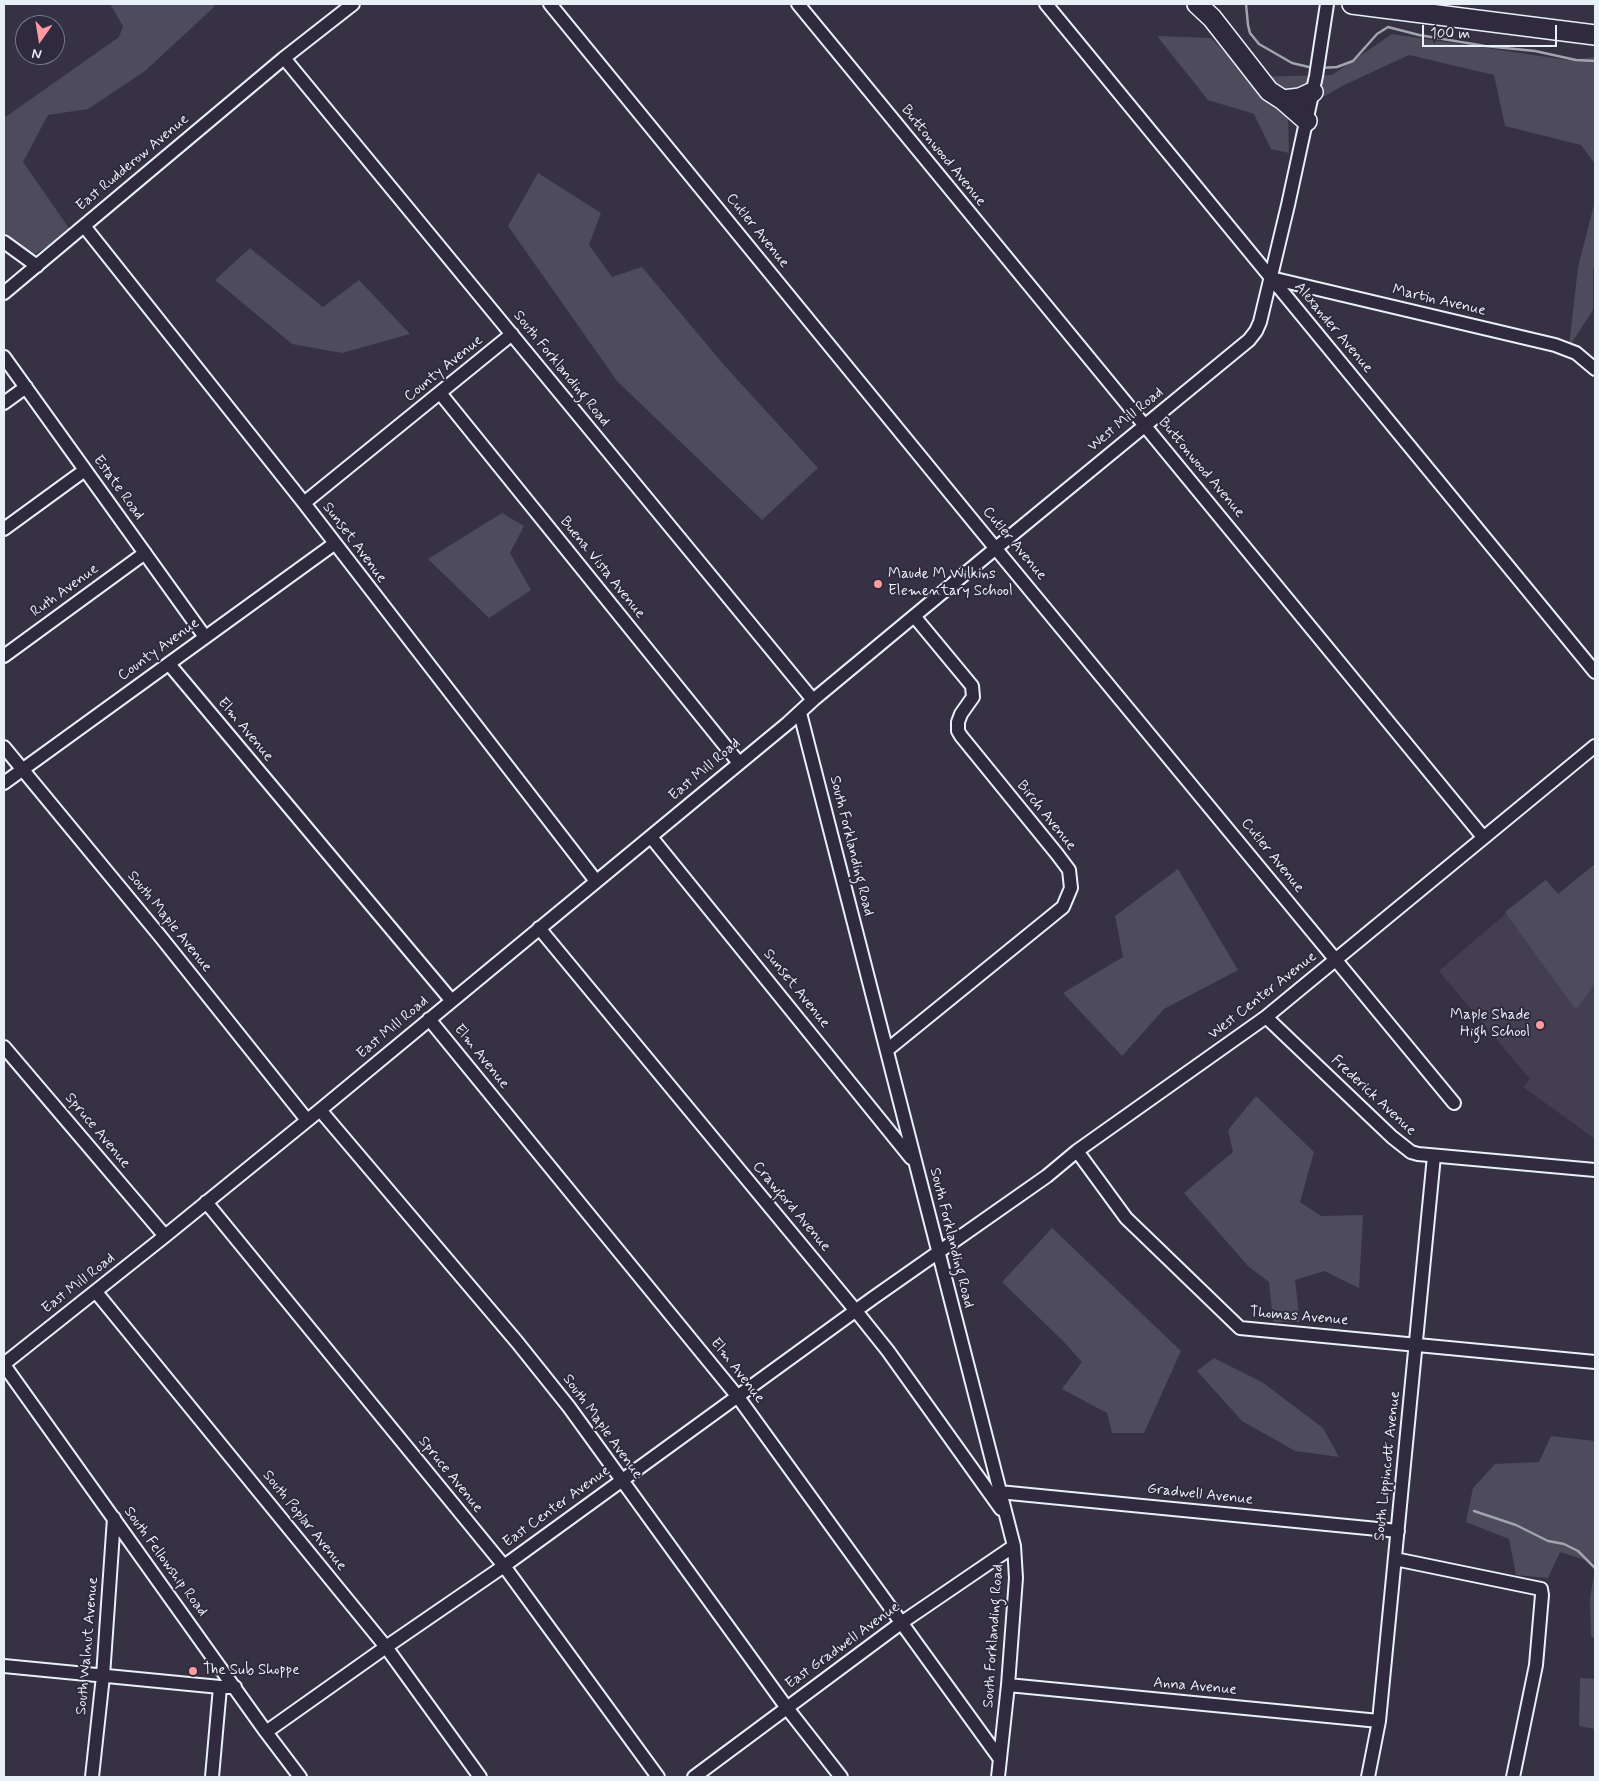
<!DOCTYPE html>
<html>
<head>
<meta charset="utf-8">
<style>
  body { margin:0 }
  #map { position:relative; width:1599px; height:1781px; overflow:hidden; background:#363244; font-family:Mynerve,sans-serif }
  canvas { display:block }
  .frame { position:absolute; inset:0; border:5px solid #e8f1f8; pointer-events:none }
  .north { position:absolute; left:15px; top:15px; width:50px; height:50px; box-sizing:border-box; background:#2f2a3d; border:1px solid #797a88; border-radius:50%; rotate:193deg; font-size:14px; font-weight:700; line-height:20px; text-align:center; color:#e8f1f8 }
  .north::after { content:''; display:block; margin:auto; width:18px; height:22px; background:#ff9aa2; clip-path:polygon(50% 0,100% 100%,50% 72%,0 100%) }
  .scale { position:absolute; left:1422px; top:25px; width:135px; height:22px; box-sizing:border-box; border:2px solid #e8f1f8; border-top:0; padding-left:6px; font-size:15px; line-height:18px; white-space:nowrap; color:#e8f1f8; -webkit-text-stroke:4px #2f2a3d; paint-order:stroke }
</style>
</head>
<body>
<div id="map">
<canvas width="1599" height="1781"></canvas>
<div class="frame"></div>
<div class="north">N</div>
<div class="scale">100 m</div>
</div>
<script>
const c = document.querySelector('canvas').getContext('2d');
c.lineJoin = 'round';
function fill(path, color) { c.fillStyle = color; c.fill(path, 'evenodd'); }
const poly = rows => new Path2D(rows.map(r => 'M' + r).join(''));
function strokePath(path, color, width, dash) { c.strokeStyle = color; c.lineWidth = width; c.lineCap = dash ? 'butt' : 'round'; c.setLineDash(dash || []); c.stroke(path); }
function write(font, color, halo, rows, align = 'center') {
  c.font = font + ' Mynerve,sans-serif'; c.lineWidth = 4; c.setLineDash([]); c.textBaseline = 'middle'; c.strokeStyle = halo; c.fillStyle = color; for (const [text, x, y, turn = 0] of rows) {
    c.save(); c.translate(x, y); c.rotate((+turn || 0) * Math.PI / 180); c.textAlign = isNaN(turn) ? turn : align; if (halo) c.strokeText(text, 0, 0); c.fillText(text, 0, 0); c.restore();
  }
}
fill(poly([
  [1595,866,1595,1139,1523,1087,1530,1079,1439,971,1545,880,1559,895]
]), '#433f51');
fill(poly([
  [110,4,215,4,213,8,145,71,88,109,48,115,23,162,71,231,34,255,4,233,4,118,119,37,123,26],
  [1392,34,1567,60,1595,57,1595,164,1581,145,1505,126,1494,75,1409,55,1344,85,1288,117,1289,153,1271,149,1254,114,1208,100,1157,36,1211,38,1249,77,1332,75],
  [538,173,601,213,589,245,612,277,642,267,724,365,818,468,762,520,617,381,508,226],
  [1595,201,1595,267,1593,269,1593,310,1569,347,1578,267],
  [250,248,323,307,359,280,410,334,342,353,292,344,215,280],
  [502,513,524,526,510,553,531,590,489,618,428,559],
  [1595,864,1595,983,1576,1010,1505,912,1546,880,1558,894],
  [1178,869,1238,970,1164,1009,1122,1056,1063,993,1123,957,1115,916],
  [1256,1096,1314,1152,1300,1202,1321,1216,1363,1215,1359,1288,1324,1271,1295,1280,1300,1322,1273,1322,1269,1282,1248,1266,1184,1193,1233,1152,1228,1130],
  [1052,1228,1181,1351,1144,1433,1112,1433,1107,1413,1062,1389,1082,1362,1064,1342,1002,1282],
  [1214,1358,1262,1382,1323,1428,1339,1457,1295,1451,1242,1421,1197,1371],
  [1551,1436,1595,1441,1595,1563,1560,1552,1548,1578,1516,1575,1509,1539,1466,1522,1473,1488,1495,1464,1539,1462],
  [1595,1568,1595,1639,1591,1636,1590,1599],
  [1580,1678,1595,1679,1595,1729,1579,1726]
]), '#4d4b5c');
strokePath(poly([
  [1246,4,1248,25,1250,33,1259,44,1292,63,1313,68],
  [1321,68,1337,67,1353,61,1377,34,1388,27,1419,35,1485,46,1535,51,1576,60,1595,61],
  [1474,1511,1516,1525,1548,1541,1564,1544,1578,1551,1595,1568]
]), '#a0a4af', 2.5);
const minor = poly([
  [550,4,987,538,1454,1103],
  [798,4,1483,837],
  [1046,4,1595,672],
  [284,58,813,700],
  [84,226,304,503,596,881],
  [4,242,37,266],
  [1271,278,1555,345,1576,353,1595,369],
  [4,293,284,58,353,4],
  [4,357,205,637],
  [440,393,739,763],
  [4,403,26,387],
  [304,503,512,334],
  [4,529,85,470],
  [4,656,145,553],
  [169,664,451,1000],
  [800,713,1014,1546,1016,1578,1008,1685,998,1777],
  [4,747,160,936,307,1120],
  [4,783,334,544],
  [651,837,911,1158],
  [539,928,856,1311,888,1351,1001,1509],
  [1266,1017,1392,1137,1411,1152,1418,1154,1595,1170],
  [429,1019,738,1397,1000,1759],
  [4,1047,165,1236],
  [887,1050,1063,907,1071,888,1069,870,1057,854,961,736,958,731,958,722,961,714,973,697,972,686,914,616],
  [320,1110,517,1342,569,1407,787,1708,841,1777],
  [1077,1151,1126,1218,1240,1328,1595,1362],
  [206,1202,504,1566,658,1777],
  [96,1292,386,1647,480,1777],
  [4,1364,165,1236,320,1110,788,723,813,700,996,548,1249,340,1256,331,1260,322,1288,205,1316,76,1327,4],
  [4,1365,266,1732,300,1777],
  [999,1492,1398,1531],
  [1395,1559,1541,1589,1542,1595,1536,1665,1513,1777],
  [4,1666,220,1687,235,1687],
  [1008,1685,1379,1721],
  [266,1732,386,1647,504,1566,873,1298,1047,1176,1077,1151,1266,1017,1595,746],
  [92,1777,103,1676,114,1518],
  [212,1777,220,1687],
  [694,1777,901,1623,1014,1546],
  [1368,1777,1379,1721,1434,1156]
]);
const highway = poly([
  [1197,4,1212,18,1269,91,1283,100,1307,121],
  [1352,4,1595,35],
  [1283,100,1300,98,1313,92]
]);
strokePath(minor, '#e8f1f8', 16);
strokePath(highway, '#e8f1f8', 22);
strokePath(minor, '#2f2a3d', 12);
strokePath(highway, '#2f2a3d', 19);
for (const [x, y, r, color] of [
  [878,584,5,"#ff9aa2"],
  [1540,1025,5,"#ff9aa2"],
  [193,1671,5,"#ff9aa2"]
]) { const dot = new Path2D(); dot.arc(x, y, r, 0, 2 * Math.PI); c.fillStyle = color; c.fill(dot); strokePath(dot, '#2f2a3d', 2); }
write('15px', '#e8f1f8', '#2f2a3d', [
  ["Buttonwood Avenue",943,156,51],
  ["East Rudderow Avenue",133,163,-40],
  ["Cutler Avenue",757,231,51],
  ["Martin Avenue",1439,301,13],
  ["Alexander Avenue",1333,328,50],
  ["County Avenue",444,369,-39],
  ["South Forklanding Road",561,369,51],
  ["West Mill Road",1126,420,-39],
  ["Buttonwood Avenue",1201,468,50],
  ["Estate Road",118,488,54],
  ["Sunset Avenue",354,543,53],
  ["Cutler Avenue",1014,544,50],
  ["Buena Vista Avenue",602,568,51],
  ["Ruth Avenue",65,591,-36],
  ["County Avenue",159,650,-36],
  ["Elm Avenue",245,730,50],
  ["East Mill Road",705,770,-40],
  ["Birch Avenue",1046,816,51],
  ["South Forklanding Road",851,846,76],
  ["Cutler Avenue",1272,856,51],
  ["South Maple Avenue",169,922,51],
  ["Sunset Avenue",796,989,51],
  ["West Center Avenue",1263,996,-38],
  ["East Mill Road",393,1028,-40],
  ["Elm Avenue",481,1057,51],
  ["Frederick Avenue",1373,1096,43],
  ["Spruce Avenue",97,1131,50],
  ["Crawford Avenue",791,1207,50],
  ["South Forklanding Road",951,1238,76],
  ["East Mill Road",79,1284,-38],
  ["Thomas Avenue",1299,1317,5],
  ["Elm Avenue",737,1371,52],
  ["South Maple Avenue",602,1427,54],
  ["South Lippincott Avenue",1388,1466,-84],
  ["Spruce Avenue",450,1475,51],
  ["Gradwell Avenue",1200,1495,6],
  ["East Center Avenue",557,1507,-36],
  ["South Poplar Avenue",304,1521,51],
  ["South Fellowship Road",165,1562,54],
  ["South Forklanding Road",994,1636,-86],
  ["South Walnut Avenue",88,1646,-85],
  ["East Gradwell Avenue",843,1646,-36],
  ["Anna Avenue",1195,1687,5]
]);
write('15px', '#e8f1f8', '#2f2a3d', [
  ["Maude M Wilkins",888,575],
  ["Elementary School",888,592],
  ["Maple Shade",1530,1016,"right"],
  ["High School",1530,1033,"right"],
  ["The Sub Shoppe",203,1671]
], 'left');
</script>
</body>
</html>
